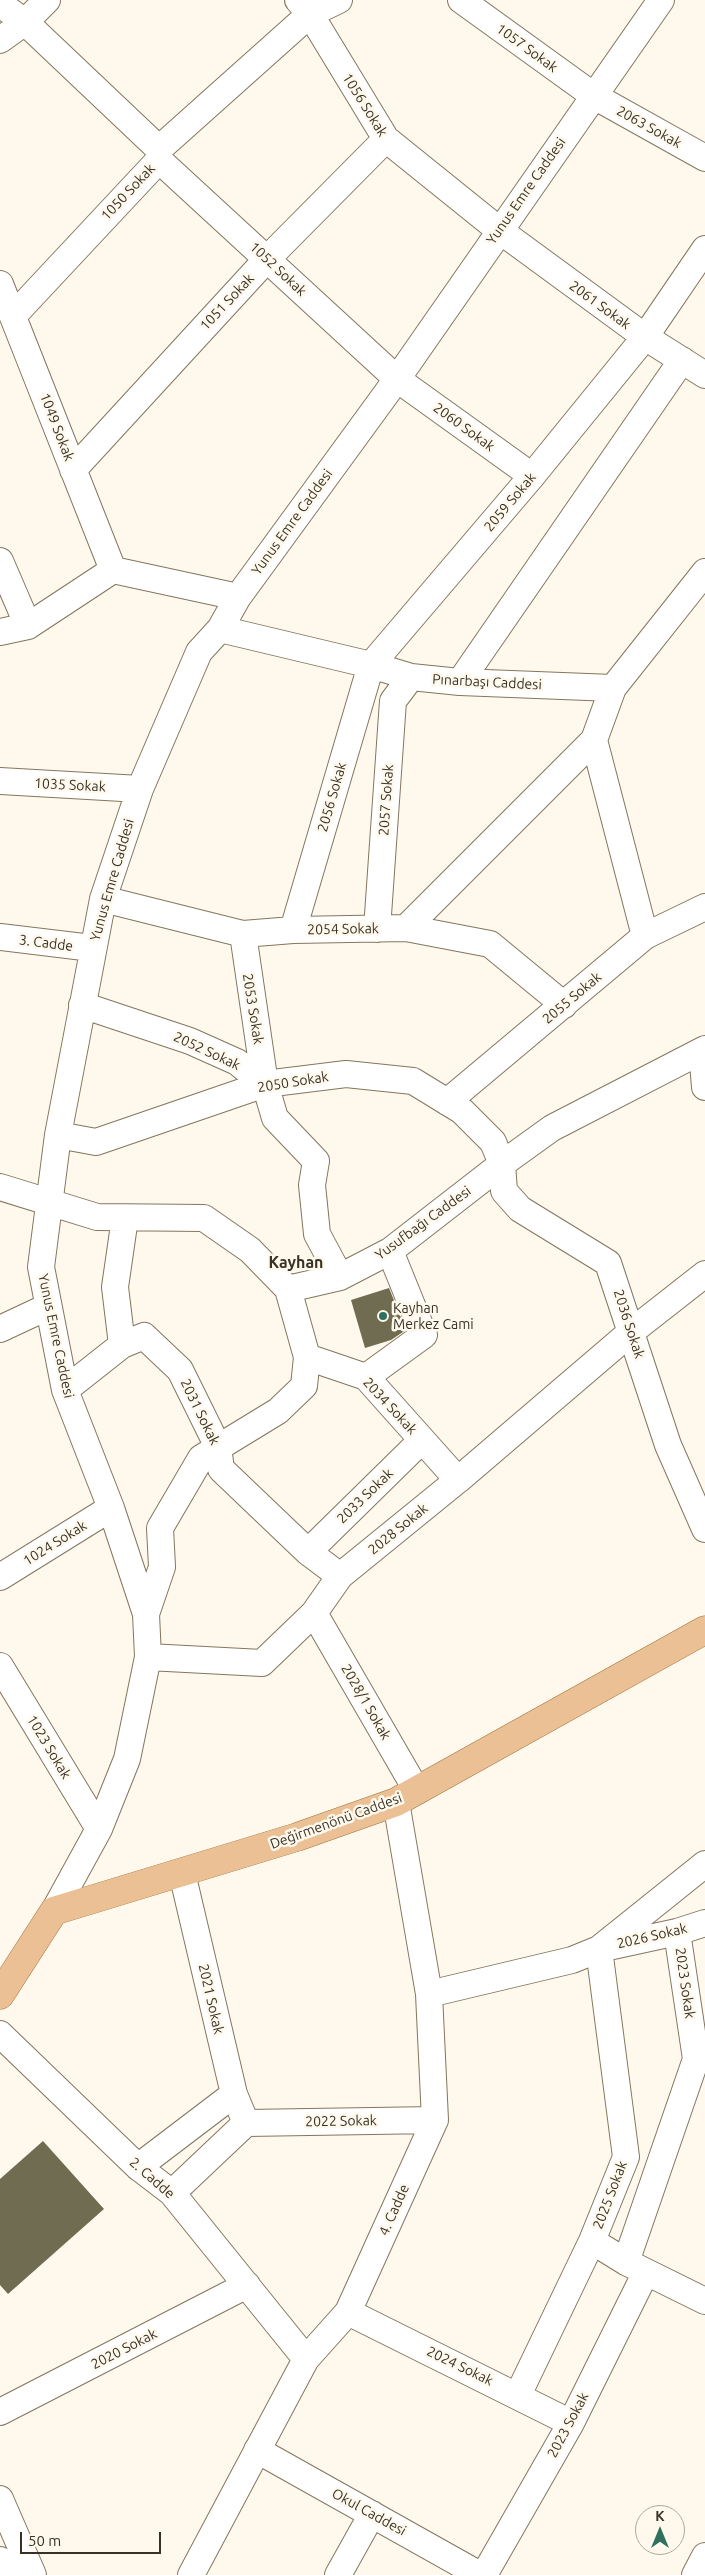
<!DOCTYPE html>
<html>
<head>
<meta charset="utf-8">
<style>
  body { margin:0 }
  #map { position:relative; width:705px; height:2575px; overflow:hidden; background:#fff9ed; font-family:Ubuntu,sans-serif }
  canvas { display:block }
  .north { position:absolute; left:635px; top:2505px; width:50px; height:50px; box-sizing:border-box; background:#fff9ed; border:1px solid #afa99d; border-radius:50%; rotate:0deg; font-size:14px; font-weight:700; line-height:20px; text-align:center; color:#373126 }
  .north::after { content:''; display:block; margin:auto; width:18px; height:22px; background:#2f705f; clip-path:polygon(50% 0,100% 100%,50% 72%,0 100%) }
  .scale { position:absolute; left:20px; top:2532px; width:141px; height:22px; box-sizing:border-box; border:2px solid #373126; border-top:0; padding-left:6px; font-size:15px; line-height:18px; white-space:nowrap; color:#373126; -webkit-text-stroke:4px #fff9ed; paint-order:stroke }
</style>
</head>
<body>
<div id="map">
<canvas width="705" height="2575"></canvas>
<div class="north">K</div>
<div class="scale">50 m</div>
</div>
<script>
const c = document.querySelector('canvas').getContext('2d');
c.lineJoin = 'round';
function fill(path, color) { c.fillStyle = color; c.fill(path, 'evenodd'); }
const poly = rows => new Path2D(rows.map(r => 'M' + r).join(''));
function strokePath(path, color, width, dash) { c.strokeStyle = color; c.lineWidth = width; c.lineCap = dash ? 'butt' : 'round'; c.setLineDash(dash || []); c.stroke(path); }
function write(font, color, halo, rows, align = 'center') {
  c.font = font + ' Ubuntu,sans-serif'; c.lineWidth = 5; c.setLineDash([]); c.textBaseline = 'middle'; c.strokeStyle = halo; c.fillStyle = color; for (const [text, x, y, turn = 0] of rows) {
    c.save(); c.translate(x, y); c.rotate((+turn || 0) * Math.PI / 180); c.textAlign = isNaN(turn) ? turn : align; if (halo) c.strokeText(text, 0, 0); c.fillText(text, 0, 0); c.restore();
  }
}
fill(poly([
  [389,1288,406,1330,391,1340,365,1348,351,1300],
  [43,2141,104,2209,8,2294,0,2285,0,2179]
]), '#706c51');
const minor = poly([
  [298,0,310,14,386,139,499,230,645,337,705,375],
  [461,0,594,96,705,158],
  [0,4,25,22,159,149],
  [0,40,25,22,47,0],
  [159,160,397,379,532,476],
  [0,284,113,570],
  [14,315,159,160,159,149,310,14,339,0],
  [73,470,267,259,386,139],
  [0,561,28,626],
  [220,629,371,665,411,677,460,682,613,688],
  [0,632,28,626,113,570,238,597],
  [460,682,682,360],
  [0,781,140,789],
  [103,899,243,934,293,930,406,928,490,944,564,1005],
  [406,928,594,740],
  [377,929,393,701,411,677],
  [293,930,371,665,532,476,645,337,705,249],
  [243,934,265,1084,275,1118,316,1161,312,1185,317,1234,340,1277],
  [645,936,594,740,613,688,705,572],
  [0,937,92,948],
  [82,1005,190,1041,237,1062,265,1084],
  [702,1051,705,1087],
  [447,1102,645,936,705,907],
  [58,1135,96,1142,265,1084,346,1074,413,1081,462,1111,493,1142,502,1164,504,1191,520,1209,608,1263,668,1445,705,1529],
  [0,1187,97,1217,204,1218,250,1250,288,1289,307,1357,304,1386,278,1411,201,1458,160,1528,162,1567,146,1614],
  [288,1289,340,1277,390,1251,502,1164,552,1128,705,1049],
  [0,1329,47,1307],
  [122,1345,115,1287,125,1218],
  [307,1357,366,1377,458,1480],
  [366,1377,424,1335,390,1251],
  [65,1390,122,1345,144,1336,180,1370,218,1447,221,1469,308,1552,340,1576],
  [308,1552,422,1440],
  [0,1577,111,1508],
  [314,1613,417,1791],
  [148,1657,262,1663,314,1613,340,1576,458,1480,631,1332,705,1274],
  [0,1666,99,1829],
  [182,1873,234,2094,246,2123],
  [54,1911,99,1829,127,1759,148,1657,146,1614,111,1508,65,1390,41,1267,58,1135,103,899,140,789,199,652,220,629,238,597,397,379,661,0],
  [429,1994,572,1960,599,1949,705,1864],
  [0,2034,138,2167,172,2193,306,2359],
  [246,2123,435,2120],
  [138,2167,234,2094],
  [172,2193,246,2123],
  [592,2241,626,2262,705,2301],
  [626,2262,696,2059,677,1932],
  [348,2312,571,2423],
  [518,2395,592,2241,626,2157,599,1949,677,1932,705,1923],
  [0,2412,247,2285],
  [257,2450,480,2575],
  [0,2499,33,2575],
  [0,2560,8,2575],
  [191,2575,306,2359,348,2312,435,2120,429,1994,396,1802],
  [338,2575,372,2514],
  [484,2575,571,2423,646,2272],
  [695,2575,705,2556]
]);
const major = poly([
  [0,1995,54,1911,297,1837,396,1802,705,1630]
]);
strokePath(minor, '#84765d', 28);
strokePath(major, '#a2733f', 29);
strokePath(minor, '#fff', 26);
strokePath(major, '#eac094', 28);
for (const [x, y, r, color] of [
  [383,1316,5,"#2f705f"]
]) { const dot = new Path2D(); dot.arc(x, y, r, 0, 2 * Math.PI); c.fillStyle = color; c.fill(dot); strokePath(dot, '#fff9ed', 2); }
write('14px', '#373126', '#fff9ed', [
  ["1057 Sokak",527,48,36],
  ["1056 Sokak",365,105,58],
  ["2063 Sokak",649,127,29],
  ["Yunus Emre Caddesi",526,191,-55],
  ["1050 Sokak",128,192,-47],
  ["1052 Sokak",278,269,43],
  ["1051 Sokak",227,302,-47],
  ["2061 Sokak",600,305,36],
  ["1049 Sokak",57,427,69],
  ["2060 Sokak",464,427,36],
  ["2059 Sokak",510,502,-50],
  ["Yunus Emre Caddesi",292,522,-54],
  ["Pınarbaşı Caddesi",487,682,3],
  ["1035 Sokak",70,785,3],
  ["2056 Sokak",332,797,-74],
  ["2057 Sokak",386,800,-86],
  ["Yunus Emre Caddesi",112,880,-74],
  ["2054 Sokak",343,929,-1],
  ["3. Cadde",46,943,7],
  ["2055 Sokak",572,998,-40],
  ["2053 Sokak",253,1009,81],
  ["2052 Sokak",207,1051,25],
  ["2050 Sokak",293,1082,-9],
  ["Yusufbağı Caddesi",423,1223,-36],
  ["2036 Sokak",629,1324,72],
  ["Yunus Emre Caddesi",56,1336,78],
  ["2034 Sokak",390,1406,47],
  ["2031 Sokak",200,1412,64],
  ["2033 Sokak",365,1496,-44],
  ["2028 Sokak",398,1529,-39],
  ["1024 Sokak",55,1543,-32],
  ["2028/1 Sokak",366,1702,60],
  ["1023 Sokak",49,1747,59],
  ["Değirmenönü Caddesi",336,1821,-20],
  ["2026 Sokak",652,1936,-13],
  ["2023 Sokak",685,1983,82],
  ["2021 Sokak",211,1999,77],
  ["2022 Sokak",341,2121,-1],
  ["2. Cadde",152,2178,41],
  ["2025 Sokak",610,2195,-69],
  ["4. Cadde",394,2210,-66],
  ["2020 Sokak",124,2349,-27],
  ["2024 Sokak",460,2366,26],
  ["2023 Sokak",568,2425,-62],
  ["Okul Caddesi",369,2512,29]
]);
write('14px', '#373126', '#fff9ed', [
  ["Kayhan",393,1308],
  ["Merkez Cami",393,1324]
], 'left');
write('bold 16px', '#373126', '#fff9ed', [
  ["Kayhan",296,1263]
]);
</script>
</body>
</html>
